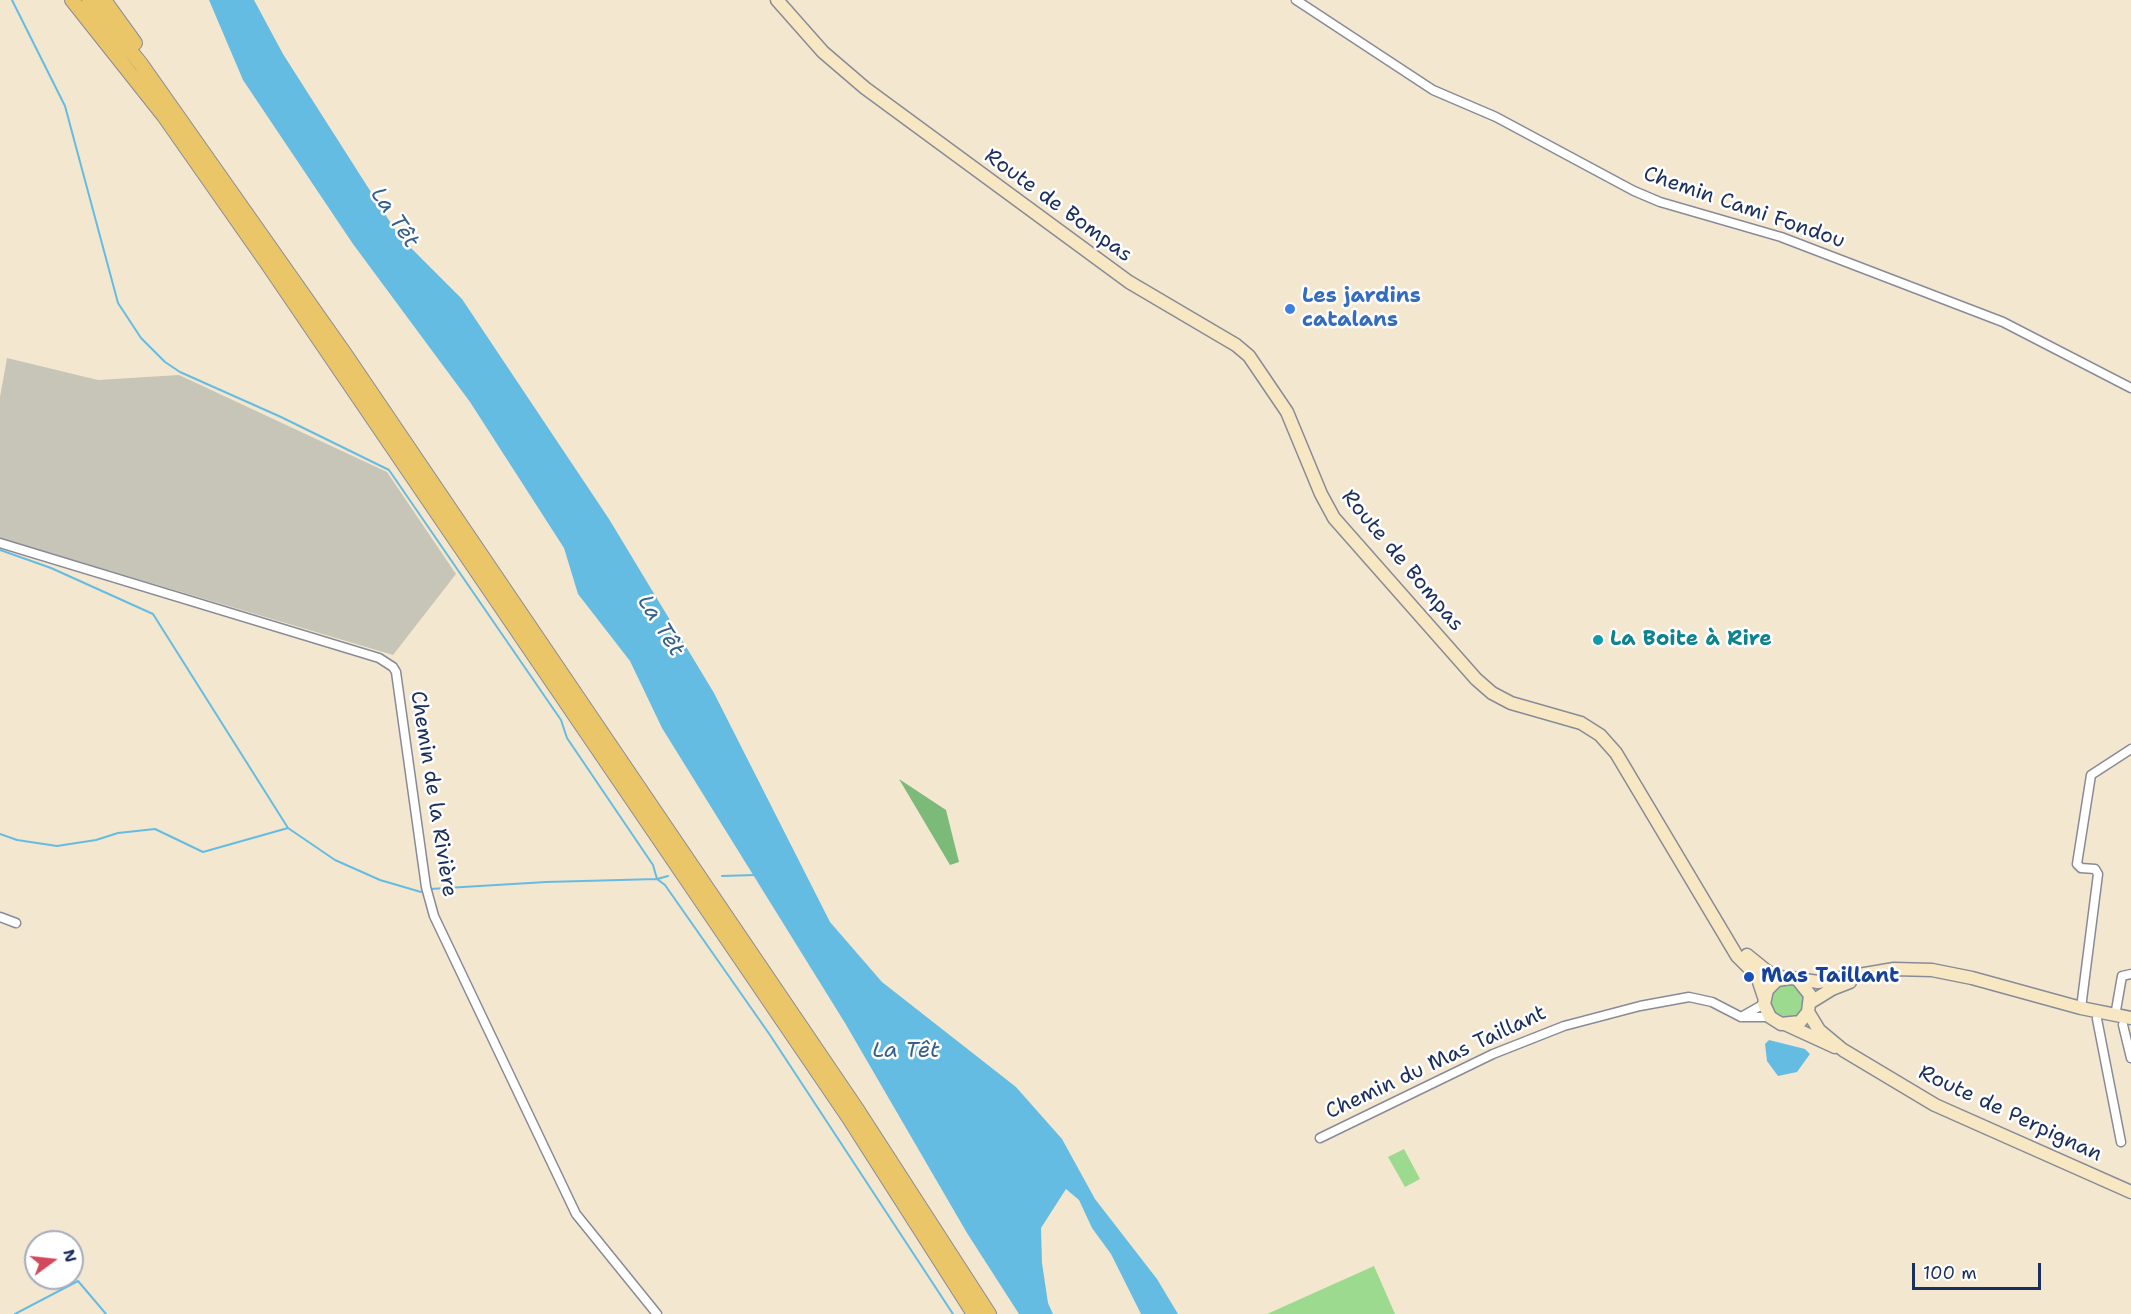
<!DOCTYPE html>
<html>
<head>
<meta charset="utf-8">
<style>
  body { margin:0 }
  #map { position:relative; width:2131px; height:1314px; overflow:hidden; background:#f4e7d0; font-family:"Shantell Sans",sans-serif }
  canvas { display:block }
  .north { position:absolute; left:24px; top:1230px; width:60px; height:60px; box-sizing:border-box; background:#fff; border:2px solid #a4acbf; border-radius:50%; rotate:75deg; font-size:16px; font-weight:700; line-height:24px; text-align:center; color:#1b2f5e }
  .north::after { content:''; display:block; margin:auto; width:21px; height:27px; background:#d1495b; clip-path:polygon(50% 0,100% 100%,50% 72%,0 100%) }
  .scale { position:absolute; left:1912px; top:1263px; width:129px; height:27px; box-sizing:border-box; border:3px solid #1b2f5e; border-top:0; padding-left:8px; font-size:18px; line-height:21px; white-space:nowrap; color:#1b2f5e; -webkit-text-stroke:4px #fff; paint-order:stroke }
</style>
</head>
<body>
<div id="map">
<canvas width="2131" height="1314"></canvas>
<div class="north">N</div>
<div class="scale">100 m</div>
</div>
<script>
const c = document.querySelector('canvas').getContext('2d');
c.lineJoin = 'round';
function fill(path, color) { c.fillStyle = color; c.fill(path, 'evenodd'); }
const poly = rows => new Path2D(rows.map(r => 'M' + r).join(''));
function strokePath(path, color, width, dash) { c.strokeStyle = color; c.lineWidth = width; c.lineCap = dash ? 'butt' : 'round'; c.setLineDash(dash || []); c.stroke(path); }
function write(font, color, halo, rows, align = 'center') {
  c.font = font + ' "Shantell Sans",sans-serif'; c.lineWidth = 5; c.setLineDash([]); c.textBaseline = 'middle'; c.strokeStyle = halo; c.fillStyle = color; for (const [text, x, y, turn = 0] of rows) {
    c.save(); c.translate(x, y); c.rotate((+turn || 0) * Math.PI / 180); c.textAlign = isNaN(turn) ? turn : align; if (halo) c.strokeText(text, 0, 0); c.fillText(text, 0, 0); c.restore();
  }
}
fill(poly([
  [7,358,98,380,179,375,387,472,456,574,393,655,0,538,0,397]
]), '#c7c5b8');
fill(poly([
  '1770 1001a17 17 0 1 1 34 0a17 17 0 1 1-34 0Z',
  [1404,1149,1420,1179,1405,1187,1388,1157],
  [1374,1266,1395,1314,1267,1314]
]), '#9bda8f');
fill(poly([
  [899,779,946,810,959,862,950,865]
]), '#7cba7a');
fill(poly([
  [209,0,254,0,283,54,399,236,462,299,609,519,714,693,830,922,882,982,1016,1087,1062,1139,1095,1199,1157,1279,1178,1314,1141,1314,1111,1254,1092,1228,1079,1200,1066,1189,1041,1228,1042,1263,1048,1303,1053,1314,1019,1314,967,1233,845,1023,662,728,630,661,578,594,564,548,470,402,353,244,243,80],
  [1769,1040,1805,1049,1810,1054,1797,1072,1778,1076,1767,1061,1765,1044]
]), '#65bce2');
strokePath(poly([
  [12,0,65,106,118,303,141,338,165,362,180,372,281,417,389,470,561,720,567,738,653,865,657,879,665,885,770,1035,953,1314],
  [0,550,51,568,153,614,288,828,335,860,380,880,421,892],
  [0,834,17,840,57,846,96,840,118,833,155,829,203,852,288,828],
  [722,876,755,875],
  [430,889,546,882,657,879,668,876],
  [15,1314,78,1281,106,1314]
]), '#65bce2', 2);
const minor = poly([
  [1296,0,1433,90,1496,117,1634,191,1660,202,1781,237,2003,322,2131,388],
  [0,543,379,658,393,667,396,672,426,887,434,916,576,1214,657,1314],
  [0,917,16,923],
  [1764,1004,1741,1017,1770,1017],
  [2081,1008,2098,874,2095,869,2081,868,2077,864,2091,775,2131,749],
  [2115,1016,2122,976,2131,974],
  [2097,1019,2121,1142],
  [2123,1025,2131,1058],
  [1320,1138,1493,1054,1564,1026,1640,1006,1689,997,1712,1002,1741,1017]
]);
const secondary = poly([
  [777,0,823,52,865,88,1129,282,1236,345,1249,356,1287,412,1321,494,1334,518,1476,679,1492,693,1511,703,1581,723,1600,735,1616,753,1737,956,1757,976,1764,997],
  [1747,955,1768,972,1784,978],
  [1798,980,1810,995,1808,1012,1800,1022,1781,1024,1770,1017,1764,1004,1767,990,1777,980,1791,978,1818,982,1894,969,1932,970,1972,978,2081,1008,2131,1018],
  [1811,1002,1832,989,1850,982],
  [1808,1012,1819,1030,1843,1050,1935,1105,2131,1192],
  [1787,1025,1835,1047]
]);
const trunk = poly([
  [72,0,164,116,267,263,849,1118,974,1314],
  [89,0,141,64,345,354,858,1111,989,1314],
  [104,0,135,43]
]);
strokePath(minor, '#888b97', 11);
strokePath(secondary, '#888b97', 15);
strokePath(trunk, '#888b97', 16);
strokePath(minor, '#fff', 8);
strokePath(secondary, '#f7e8c3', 12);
strokePath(trunk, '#ebc669', 14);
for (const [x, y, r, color] of [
  [1290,309,6,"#3f7fe0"],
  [1598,640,6,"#0f9aa8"],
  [1749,977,6,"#1a4fb4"]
]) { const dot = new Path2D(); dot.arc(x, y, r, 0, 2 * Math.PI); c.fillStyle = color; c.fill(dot); strokePath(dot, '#fff', 2); }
write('21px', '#1b2f5e', '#fff', [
  ["Route de Bompas",1058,206,36],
  ["Chemin Cami Fondou",1744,208,19],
  ["Route de Bompas",1402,561,50],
  ["Chemin de la Rivière",433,794,81],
  ["Chemin du Mas Taillant",1436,1063,-25],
  ["Route de Perpignan",2010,1114,25]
]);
write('bold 21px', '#366cbe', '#fff', [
  ["Les jardins",1302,297],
  ["catalans",1302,321]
], 'left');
write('bold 21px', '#0d838f', '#fff', [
  ["La Boite à Rire",1610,640]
], 'left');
write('bold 21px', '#164399', '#fff', [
  ["Mas Taillant",1761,977]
], 'left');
write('italic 22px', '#35608c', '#fff', [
  ["La Têt",394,218,56],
  ["La Têt",660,626,58],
  ["La Têt",906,1051]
]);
</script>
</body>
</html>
